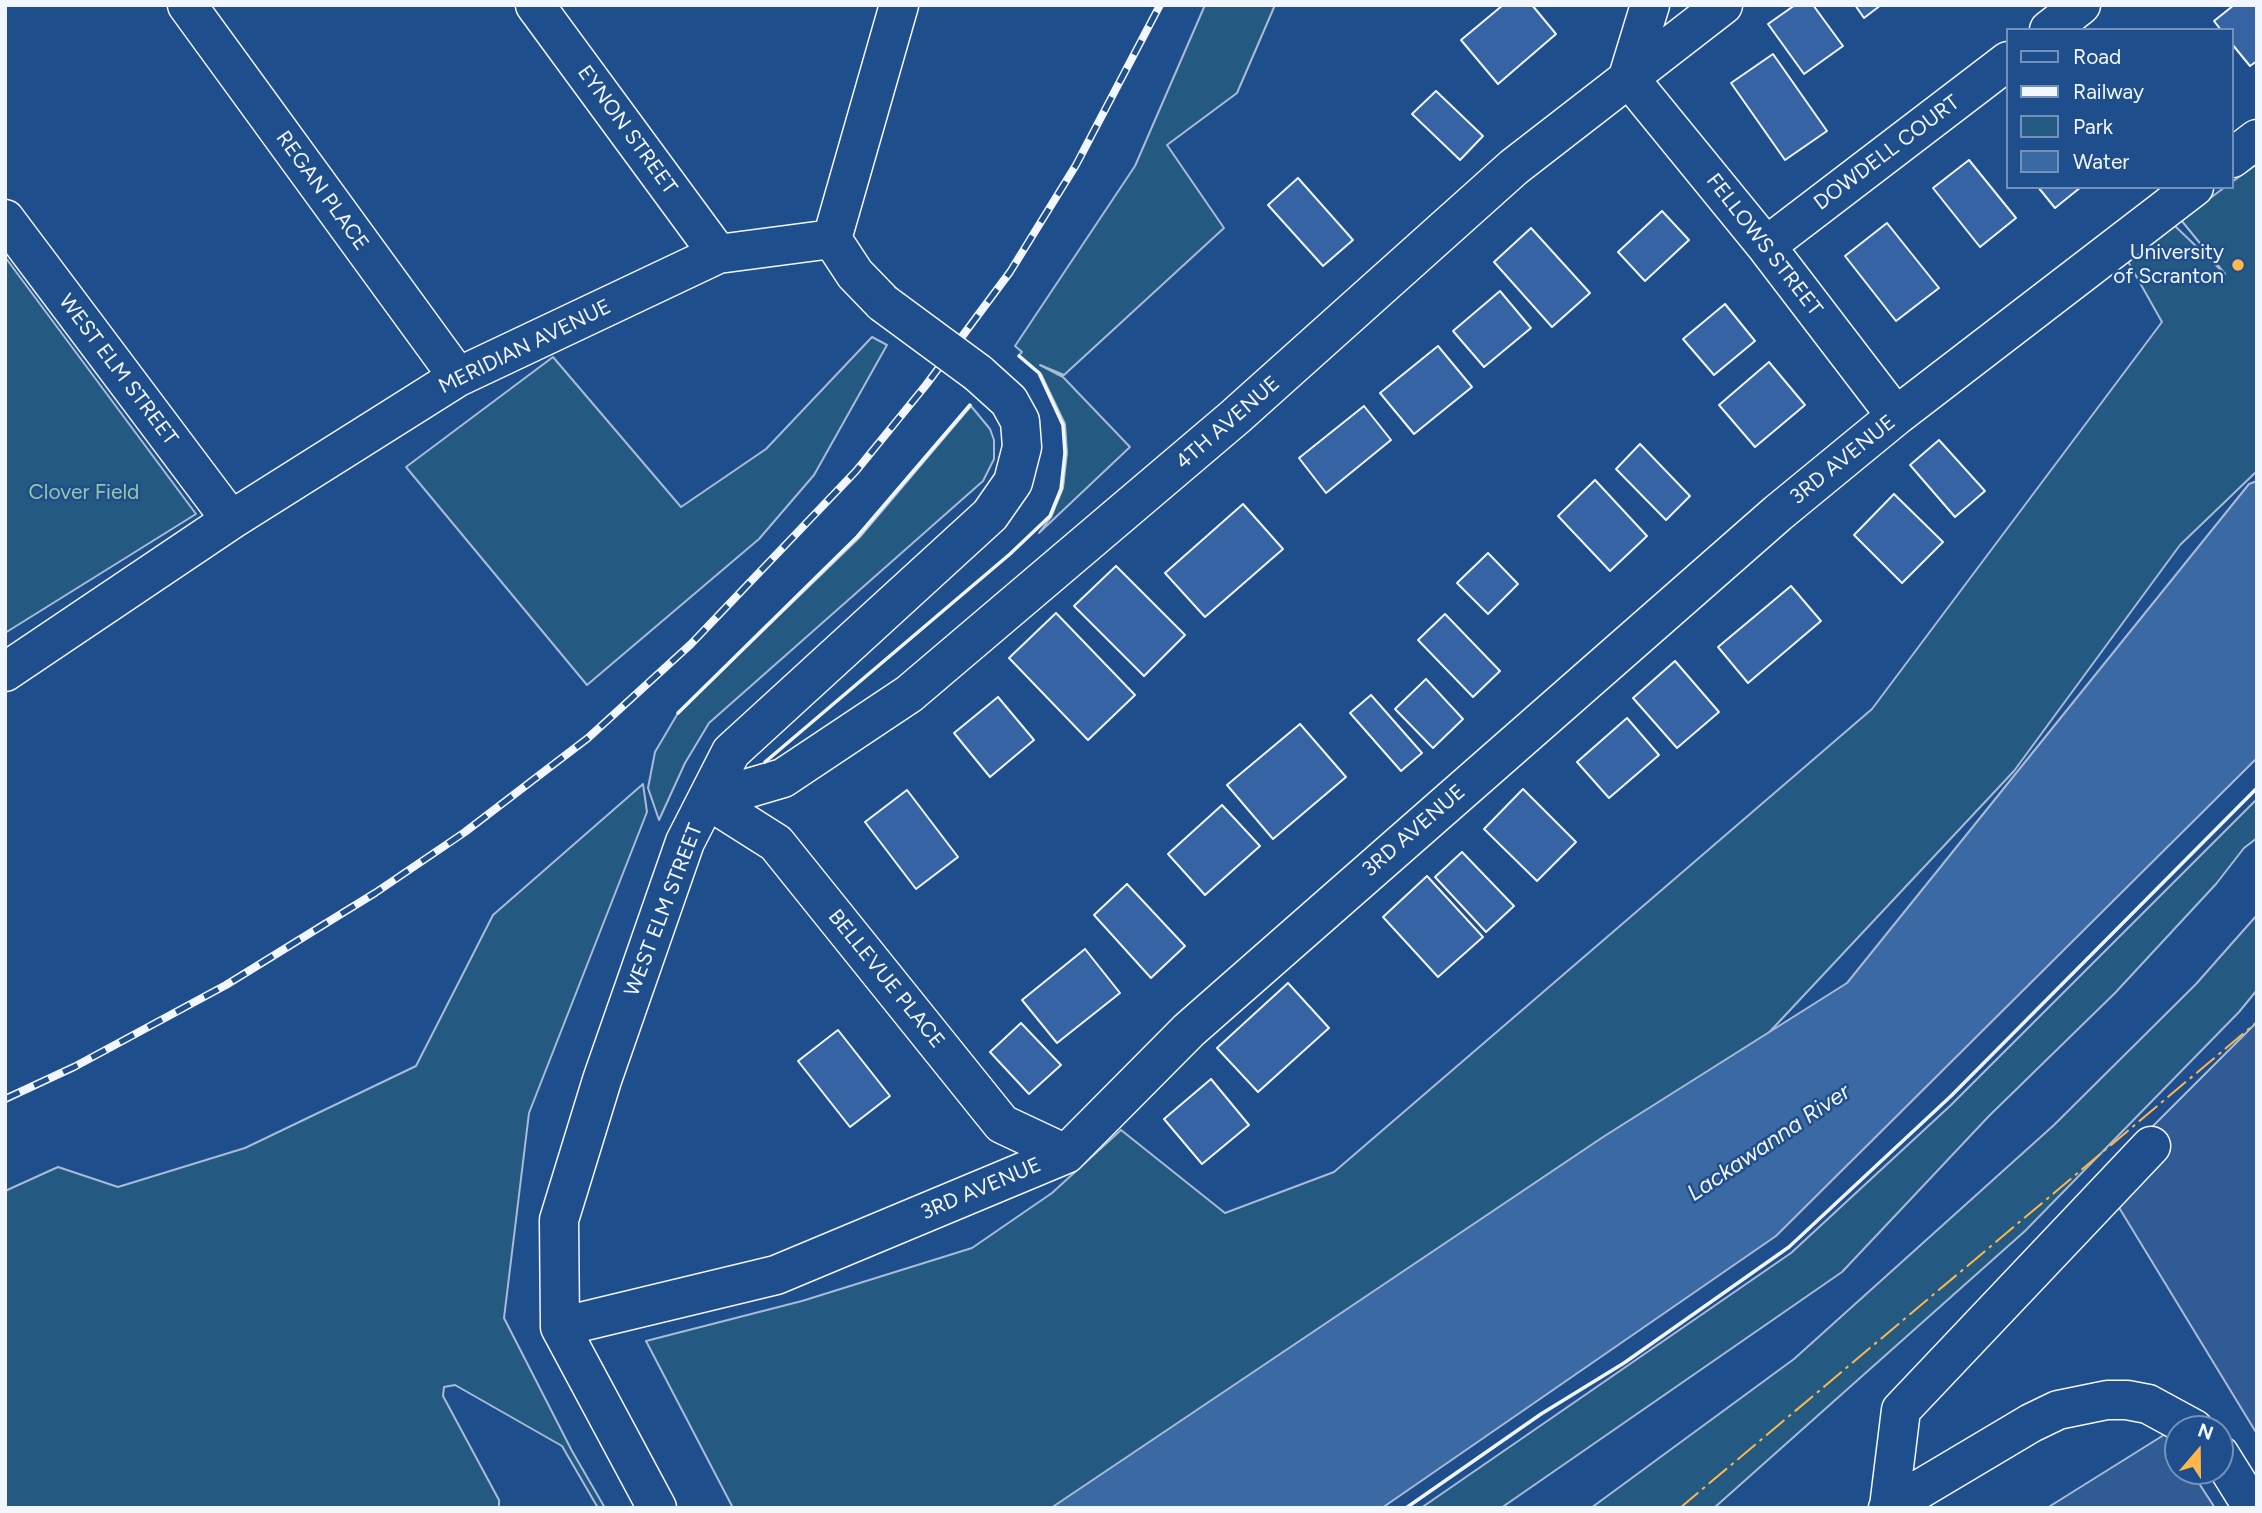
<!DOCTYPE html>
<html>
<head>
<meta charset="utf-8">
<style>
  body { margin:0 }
  #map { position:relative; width:2262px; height:1513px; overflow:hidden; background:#1f4e8c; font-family:Figtree,sans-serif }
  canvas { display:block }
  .frame { position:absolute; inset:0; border:7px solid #f2f6ff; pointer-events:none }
  .legend { position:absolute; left:2006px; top:28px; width:228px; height:161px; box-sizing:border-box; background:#1f4e8c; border:2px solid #7391ba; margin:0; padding:9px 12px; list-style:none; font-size:21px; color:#f2f6ff }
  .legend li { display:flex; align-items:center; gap:14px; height:35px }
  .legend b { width:35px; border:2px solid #7391ba }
  .north { position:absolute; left:2164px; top:1415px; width:70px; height:70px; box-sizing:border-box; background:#1f4e8c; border:2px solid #7391ba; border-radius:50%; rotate:20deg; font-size:19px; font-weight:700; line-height:28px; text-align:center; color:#f2f6ff }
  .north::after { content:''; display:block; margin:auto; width:24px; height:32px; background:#ffb74d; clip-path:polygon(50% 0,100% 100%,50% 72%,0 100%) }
</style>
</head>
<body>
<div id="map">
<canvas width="2262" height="1513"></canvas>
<div class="frame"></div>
<ul class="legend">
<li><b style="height:9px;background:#1f4e8c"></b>Road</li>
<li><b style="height:9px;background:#f2f6ff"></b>Railway</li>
<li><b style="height:19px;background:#245a82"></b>Park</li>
<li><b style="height:19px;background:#3b69a3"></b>Water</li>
</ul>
<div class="north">N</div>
</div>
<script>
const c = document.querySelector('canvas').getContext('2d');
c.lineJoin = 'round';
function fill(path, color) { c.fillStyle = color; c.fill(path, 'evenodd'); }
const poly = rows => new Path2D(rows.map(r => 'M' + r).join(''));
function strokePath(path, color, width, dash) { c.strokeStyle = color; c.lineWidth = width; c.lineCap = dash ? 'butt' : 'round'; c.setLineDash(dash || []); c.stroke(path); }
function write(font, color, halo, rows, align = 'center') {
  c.font = font + ' Figtree,sans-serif'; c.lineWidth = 5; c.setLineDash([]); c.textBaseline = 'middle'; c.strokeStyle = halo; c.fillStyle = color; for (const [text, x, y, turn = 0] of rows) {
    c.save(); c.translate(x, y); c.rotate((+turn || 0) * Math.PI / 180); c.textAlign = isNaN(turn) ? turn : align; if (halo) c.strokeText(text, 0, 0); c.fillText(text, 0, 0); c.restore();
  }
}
const green = poly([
  [1205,5,1275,5,1237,93,1167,145,1224,228,1064,375,1040,365,1063,377,1130,447,1039,533,1051,517,1063,488,1067,453,1065,424,1041,374,1019,355,1022,352,1015,346,1135,166,1205,5],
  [2257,164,2257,471,2180,545,2014,771,1762,1040,1083,1508,733,1508,646,1341,802,1301,972,1248,1052,1193,1121,1130,1225,1213,1334,1172,1872,709,2162,322,2126,258,2174,225,2225,274,2181,220,2225,187,2232,187,2232,182,2257,164],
  [5,257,196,514,5,633,5,257],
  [872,337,887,345,814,475,759,539,587,685,406,467,553,357,681,507,766,449,872,337],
  [971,406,990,429,994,440,994,459,983,481,709,723,685,763,659,820,648,788,655,752,678,713,859,538,971,406],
  [643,784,647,812,529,1113,504,1318,572,1451,605,1508,598,1508,562,1446,455,1385,444,1387,443,1396,499,1500,499,1508,5,1508,5,1191,58,1167,118,1187,245,1148,416,1066,493,915,643,784],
  [2257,799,2257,838,2244,848,2216,884,2115,993,1989,1116,1842,1272,1501,1508,1421,1508,1791,1253,1951,1105,2257,799],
  [2257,915,2257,990,2239,1012,2025,1231,1714,1508,1591,1508,1794,1359,2054,1125,2196,984,2257,915]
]);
fill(green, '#245a82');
strokePath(green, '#a8bbd7', 2);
const parking = poly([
  [2257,1022,2257,1434,2101,1178,2257,1022],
  [2167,1433,2178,1450,2178,1471,2191,1471,2215,1508,2047,1508,2167,1433]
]);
fill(parking, '#305b95');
strokePath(parking, '#a8bbd7', 2);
const water = poly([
  [2257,481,2257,758,1776,1236,1382,1508,1051,1508,1603,1137,1847,983,2249,484,2257,481]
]);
fill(water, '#3b69a3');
strokePath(water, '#a8bbd7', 2);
const building = poly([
  [1503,5,1532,5,1556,34,1498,84,1461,40,1503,5],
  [1795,5,1813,5,1843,46,1804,74,1768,24,1795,5],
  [1855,5,1881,5,1864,18,1855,5],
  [2234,5,2257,5,2257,61,2250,66,2232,44,2232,30,2221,30,2214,21,2234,5],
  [1773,54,1827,131,1785,160,1731,83,1773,54],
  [1436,91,1483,136,1460,160,1412,114,1436,91],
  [1969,160,2016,218,1980,247,1933,188,1969,160],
  [1298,178,1353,240,1323,266,1268,205,1298,178],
  [2038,187,2081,187,2055,208,2038,187],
  [1662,211,1689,240,1645,281,1618,252,1662,211],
  [1887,223,1939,288,1896,321,1845,256,1887,223],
  [1531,228,1590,293,1552,327,1494,262,1531,228],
  [1500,291,1531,328,1484,367,1453,331,1500,291],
  [1725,304,1755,341,1714,375,1683,339,1725,304],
  [1438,346,1472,387,1414,434,1380,393,1438,346],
  [1769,362,1805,405,1755,447,1719,405,1769,362],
  [1364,406,1391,440,1326,493,1299,458,1364,406],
  [1939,440,1985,491,1955,517,1910,465,1939,440],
  [1640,444,1690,496,1666,520,1616,469,1640,444],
  [1595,480,1647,536,1610,571,1558,516,1595,480],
  [1894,494,1943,542,1902,583,1854,535,1894,494],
  [1243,504,1283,549,1205,617,1165,573,1243,504],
  [1488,553,1518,584,1488,614,1457,583,1488,553],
  [1116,566,1185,635,1144,676,1074,606,1116,566],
  [1791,586,1821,621,1748,683,1718,647,1791,586],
  [1056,613,1135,695,1088,740,1009,658,1056,613],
  [1445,614,1500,671,1473,697,1418,640,1445,614],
  [1675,661,1719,712,1677,748,1633,698,1675,661],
  [1426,679,1463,719,1433,748,1395,709,1426,679],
  [1371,695,1422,753,1401,771,1350,713,1371,695],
  [998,697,1034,740,990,777,954,733,998,697],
  [1627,718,1659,755,1609,798,1577,762,1627,718],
  [1300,724,1346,777,1273,839,1227,785,1300,724],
  [1523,789,1576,842,1537,881,1484,829,1523,789],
  [907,790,958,857,916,889,865,822,907,790],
  [1222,805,1260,846,1205,895,1168,854,1222,805],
  [1462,852,1514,906,1486,932,1435,877,1462,852],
  [1427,876,1483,937,1438,977,1383,917,1427,876],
  [1127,884,1185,946,1151,978,1094,915,1127,884],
  [1085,949,1120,993,1057,1043,1022,1000,1085,949],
  [1288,983,1329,1028,1258,1092,1217,1048,1288,983],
  [1021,1023,1061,1065,1029,1094,990,1052,1021,1023],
  [838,1030,890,1096,850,1127,798,1061,838,1030],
  [1211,1079,1249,1125,1202,1164,1164,1119,1211,1079]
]);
fill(building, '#3563a3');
strokePath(building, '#f2f6ff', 2);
const minor = poly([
  [187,5,458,377],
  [535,5,718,254],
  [2049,30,2081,5],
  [1628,77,1766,246,1896,416],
  [1628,77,1650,5],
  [2232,158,2257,139],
  [5,219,231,520],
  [832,239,899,5],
  [832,239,855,274,883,303],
  [1766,246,2008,61],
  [5,672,231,520,458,377,718,254,832,239],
  [708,800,783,778,909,694,1235,417,1514,167,1723,5],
  [708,800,776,843,1002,1124,1066,1154],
  [560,1327,776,1275,1066,1154,1189,1030,1778,513,1896,416,2194,187],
  [2220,1455,2253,1508],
  [1889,1507,1901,1410,2151,1146],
  [657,1508,560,1327,559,1220,602,1080,685,842,731,752,990,515,1013,482,1022,447,1020,421,1009,401,978,373],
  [1888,1508,2031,1423,2058,1410,2107,1400,2127,1400,2148,1404,2194,1429]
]);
strokePath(minor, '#f2f6ff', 41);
strokePath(minor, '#1f4e8c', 38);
const rail = poly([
  [5,1099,74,1067,226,985,375,893,465,832,588,738,691,644,856,471,926,385,1010,272,1076,165,1160,5]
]);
strokePath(rail, '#f2f6ff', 8);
strokePath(rail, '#1f4e8c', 5, [16]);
const minorBridge = poly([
  [883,303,978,373]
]);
strokePath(minorBridge, '#f2f6ff', 41, []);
strokePath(minorBridge, '#1f4e8c', 38);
strokePath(poly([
  [678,713,857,537,970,405],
  [765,762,1010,554,1050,516,1061,489,1065,453,1063,425,1039,373,1019,356],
  [1406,1508,1541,1414,1624,1363,1789,1247,1951,1096,2257,788]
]), '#f2f6ff', 3.5);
strokePath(poly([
  [1680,1508,2257,1022]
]), '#ffb74d', 2, [24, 5, 3.5, 5]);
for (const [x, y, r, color] of [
  [2238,265,7,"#ffb74d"]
]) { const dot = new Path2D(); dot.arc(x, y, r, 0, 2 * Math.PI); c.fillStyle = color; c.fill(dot); strokePath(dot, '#1f4e8c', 2.5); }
write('21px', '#f2f6ff', '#1f4e8c', [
  ["EYNON STREET",627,130,54],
  ["DOWDELL COURT",1887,153,-37],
  ["REGAN PLACE",322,191,54],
  ["FELLOWS STREET",1764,245,52],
  ["MERIDIAN AVENUE",525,347,-26],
  ["WEST ELM STREET",118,370,53],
  ["4TH AVENUE",1228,423,-41],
  ["3RD AVENUE",1843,460,-39],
  ["3RD AVENUE",1414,831,-41],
  ["WEST ELM STREET",664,910,-69],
  ["BELLEVUE PLACE",886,979,51],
  ["3RD AVENUE",981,1189,-23]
]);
write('21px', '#f2f6ff', '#1f4e8c', [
  ["University",2224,253],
  ["of Scranton",2224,277]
], 'right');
write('21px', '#97c8a6', '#1f4e8c', [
  ["Clover Field",84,493]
]);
write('italic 23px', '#f2f6ff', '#1f4e8c', [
  ["Lackawanna River",1769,1143,-34]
]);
</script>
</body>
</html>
